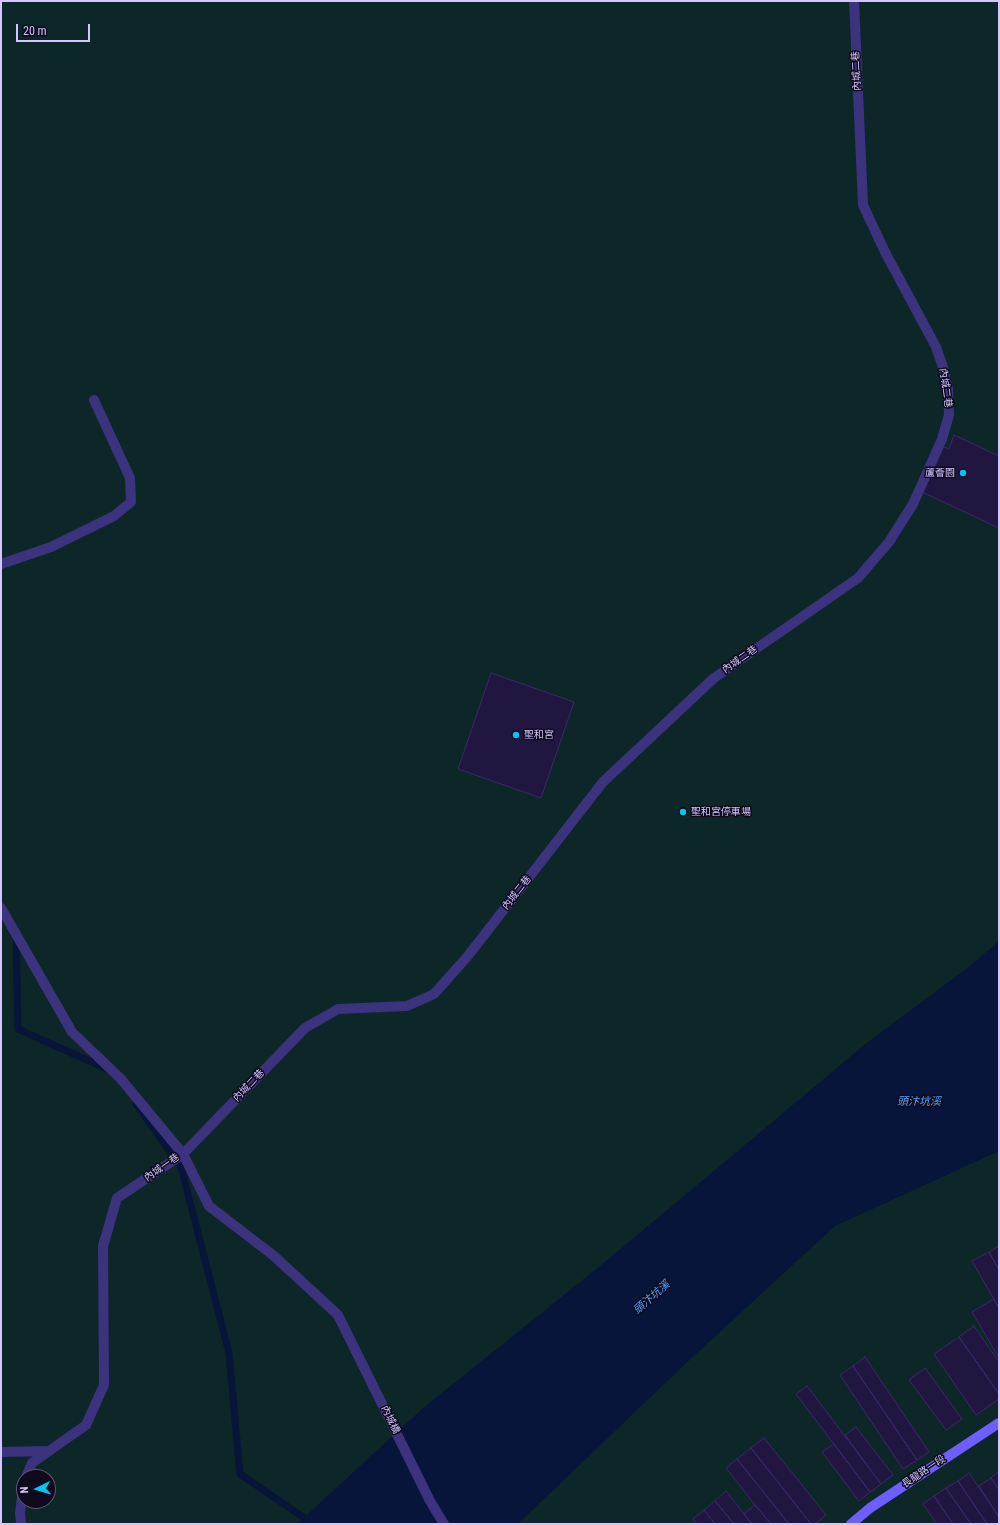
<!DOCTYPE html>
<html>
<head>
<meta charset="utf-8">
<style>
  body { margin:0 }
  #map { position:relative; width:1000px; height:1525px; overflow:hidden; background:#0f0b1d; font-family:"Roboto Condensed",sans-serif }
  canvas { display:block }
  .frame { position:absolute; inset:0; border:2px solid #d1c6ff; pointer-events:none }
  .north { position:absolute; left:16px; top:1469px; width:40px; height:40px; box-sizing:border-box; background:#0f0b1d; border:1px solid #5d5677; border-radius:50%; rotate:265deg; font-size:11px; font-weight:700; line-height:16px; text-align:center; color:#d1c6ff }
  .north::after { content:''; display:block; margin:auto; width:14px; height:18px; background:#00c6f1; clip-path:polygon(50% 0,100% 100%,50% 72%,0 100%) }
  .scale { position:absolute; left:16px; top:24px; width:74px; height:18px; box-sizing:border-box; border:2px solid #d1c6ff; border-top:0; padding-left:5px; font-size:12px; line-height:14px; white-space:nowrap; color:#d1c6ff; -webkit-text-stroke:3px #0f0b1d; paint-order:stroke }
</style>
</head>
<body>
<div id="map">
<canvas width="1000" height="1525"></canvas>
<div class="frame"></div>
<div class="north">N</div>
<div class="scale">20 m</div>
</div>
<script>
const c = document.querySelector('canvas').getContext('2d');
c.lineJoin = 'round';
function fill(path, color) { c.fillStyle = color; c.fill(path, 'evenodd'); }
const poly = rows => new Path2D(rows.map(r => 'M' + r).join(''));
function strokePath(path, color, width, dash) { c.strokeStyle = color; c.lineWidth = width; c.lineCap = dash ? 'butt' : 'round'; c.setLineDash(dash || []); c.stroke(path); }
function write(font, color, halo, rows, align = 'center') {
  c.font = font + ' "Roboto Condensed","Noto Sans TC",sans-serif'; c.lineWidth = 3; c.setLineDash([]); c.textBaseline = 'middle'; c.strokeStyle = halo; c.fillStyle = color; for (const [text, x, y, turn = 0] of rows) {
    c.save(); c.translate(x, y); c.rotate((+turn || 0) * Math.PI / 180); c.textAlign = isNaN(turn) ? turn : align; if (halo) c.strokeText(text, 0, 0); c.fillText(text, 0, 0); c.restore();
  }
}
fill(poly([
  [1,1,999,1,999,1524,1,1524],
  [24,1477,48,1477,48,1501,24,1501]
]), '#0d2627');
fill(poly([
  [999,941,999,1151,835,1226,683,1366,518,1524,297,1524,422,1409,600,1266,868,1042,966,969]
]), '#07153a');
strokePath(poly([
  [16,935,18,1029,107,1069],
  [136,1104,181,1167,229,1353,240,1474,313,1524]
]), '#07153a', 7);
const building = poly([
  [954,435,999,456,999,528,920,491,940,445,949,449,954,435],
  [491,673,574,702,541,798,458,769,491,673],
  [999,1246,999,1270,989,1252,999,1246],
  [989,1252,999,1270,999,1308,972,1261,989,1252],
  [994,1299,999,1308,999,1358,972,1312,994,1299],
  [974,1326,999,1362,999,1394,959,1337,974,1326],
  [959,1337,999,1394,999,1399,976,1415,934,1354,959,1337],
  [865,1357,929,1452,917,1460,853,1366,865,1357],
  [853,1366,917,1460,903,1469,840,1375,853,1366],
  [925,1368,962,1419,946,1430,909,1380,925,1368],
  [807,1386,881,1484,870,1492,796,1394,807,1386],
  [856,1427,893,1475,881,1484,845,1435,856,1427],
  [764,1438,826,1515,815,1524,811,1524,751,1448,764,1438],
  [834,1444,870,1492,859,1501,822,1452,834,1444],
  [751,1448,811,1524,789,1524,737,1459,751,1448],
  [737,1459,789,1524,771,1524,755,1505,726,1468,737,1459],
  [999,1471,999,1490,991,1478,999,1471],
  [969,1473,999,1517,999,1524,987,1524,958,1481,969,1473],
  [991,1478,999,1490,999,1517,979,1486,991,1478],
  [958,1481,987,1524,971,1524,946,1488,958,1481],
  [946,1488,971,1524,953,1524,934,1496,946,1488],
  [726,1491,744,1514,752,1524,734,1524,715,1501,726,1491],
  [934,1496,953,1524,937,1524,923,1504,934,1496],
  [715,1501,734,1524,715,1524,704,1510,715,1501],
  [755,1505,771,1524,752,1524,744,1514,755,1505],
  [704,1510,715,1524,697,1524,693,1519,704,1510]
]);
fill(building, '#21163f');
strokePath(building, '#3a276c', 1);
strokePath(poly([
  [1,564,51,547,114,516,131,502,130,478,94,400],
  [1,908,72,1032,121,1079,183,1154,117,1198,103,1246,104,1385,86,1425,32,1463,26,1477],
  [1,1452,48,1451],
  [21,1524,20,1513,24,1481],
  [444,1524,430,1501,338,1315,274,1256,209,1206,183,1154,305,1028,338,1009,407,1006,434,994,467,957,603,782,714,678,858,578,889,542,913,504,942,439,949,415,948,389,943,367,936,347,885,252,863,205,854,1]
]), '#3c337e', 10);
strokePath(poly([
  [851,1524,870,1508,999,1423]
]), '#6e5dff', 10);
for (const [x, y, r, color] of [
  [963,473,4,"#00c6f1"],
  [516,735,4,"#00c6f1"],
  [683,812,4,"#00c6f1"]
]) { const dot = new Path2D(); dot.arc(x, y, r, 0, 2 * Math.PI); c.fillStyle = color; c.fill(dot); strokePath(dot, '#0f0b1d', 1.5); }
write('10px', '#d1c6ff', '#0f0b1d', [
  ["內城二巷",857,71,-93],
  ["內城二巷",945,388,82],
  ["內城二巷",740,660,-35],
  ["內城二巷",517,893,-52],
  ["內城二巷",249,1086,-46],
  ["內城一巷",162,1168,-35],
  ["內城橋",390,1420,64],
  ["長龍路一段",924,1472,-34]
]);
write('10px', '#d1c6ff', '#0f0b1d', [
  ["蘆薈園",955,473,"right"],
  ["聖和宮",524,735],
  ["聖和宮停車場",691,812]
], 'left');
write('italic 11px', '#54a3ff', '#0f0b1d', [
  ["頭汴坑溪",919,1102],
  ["頭汴坑溪",652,1298,-41]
]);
</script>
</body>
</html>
